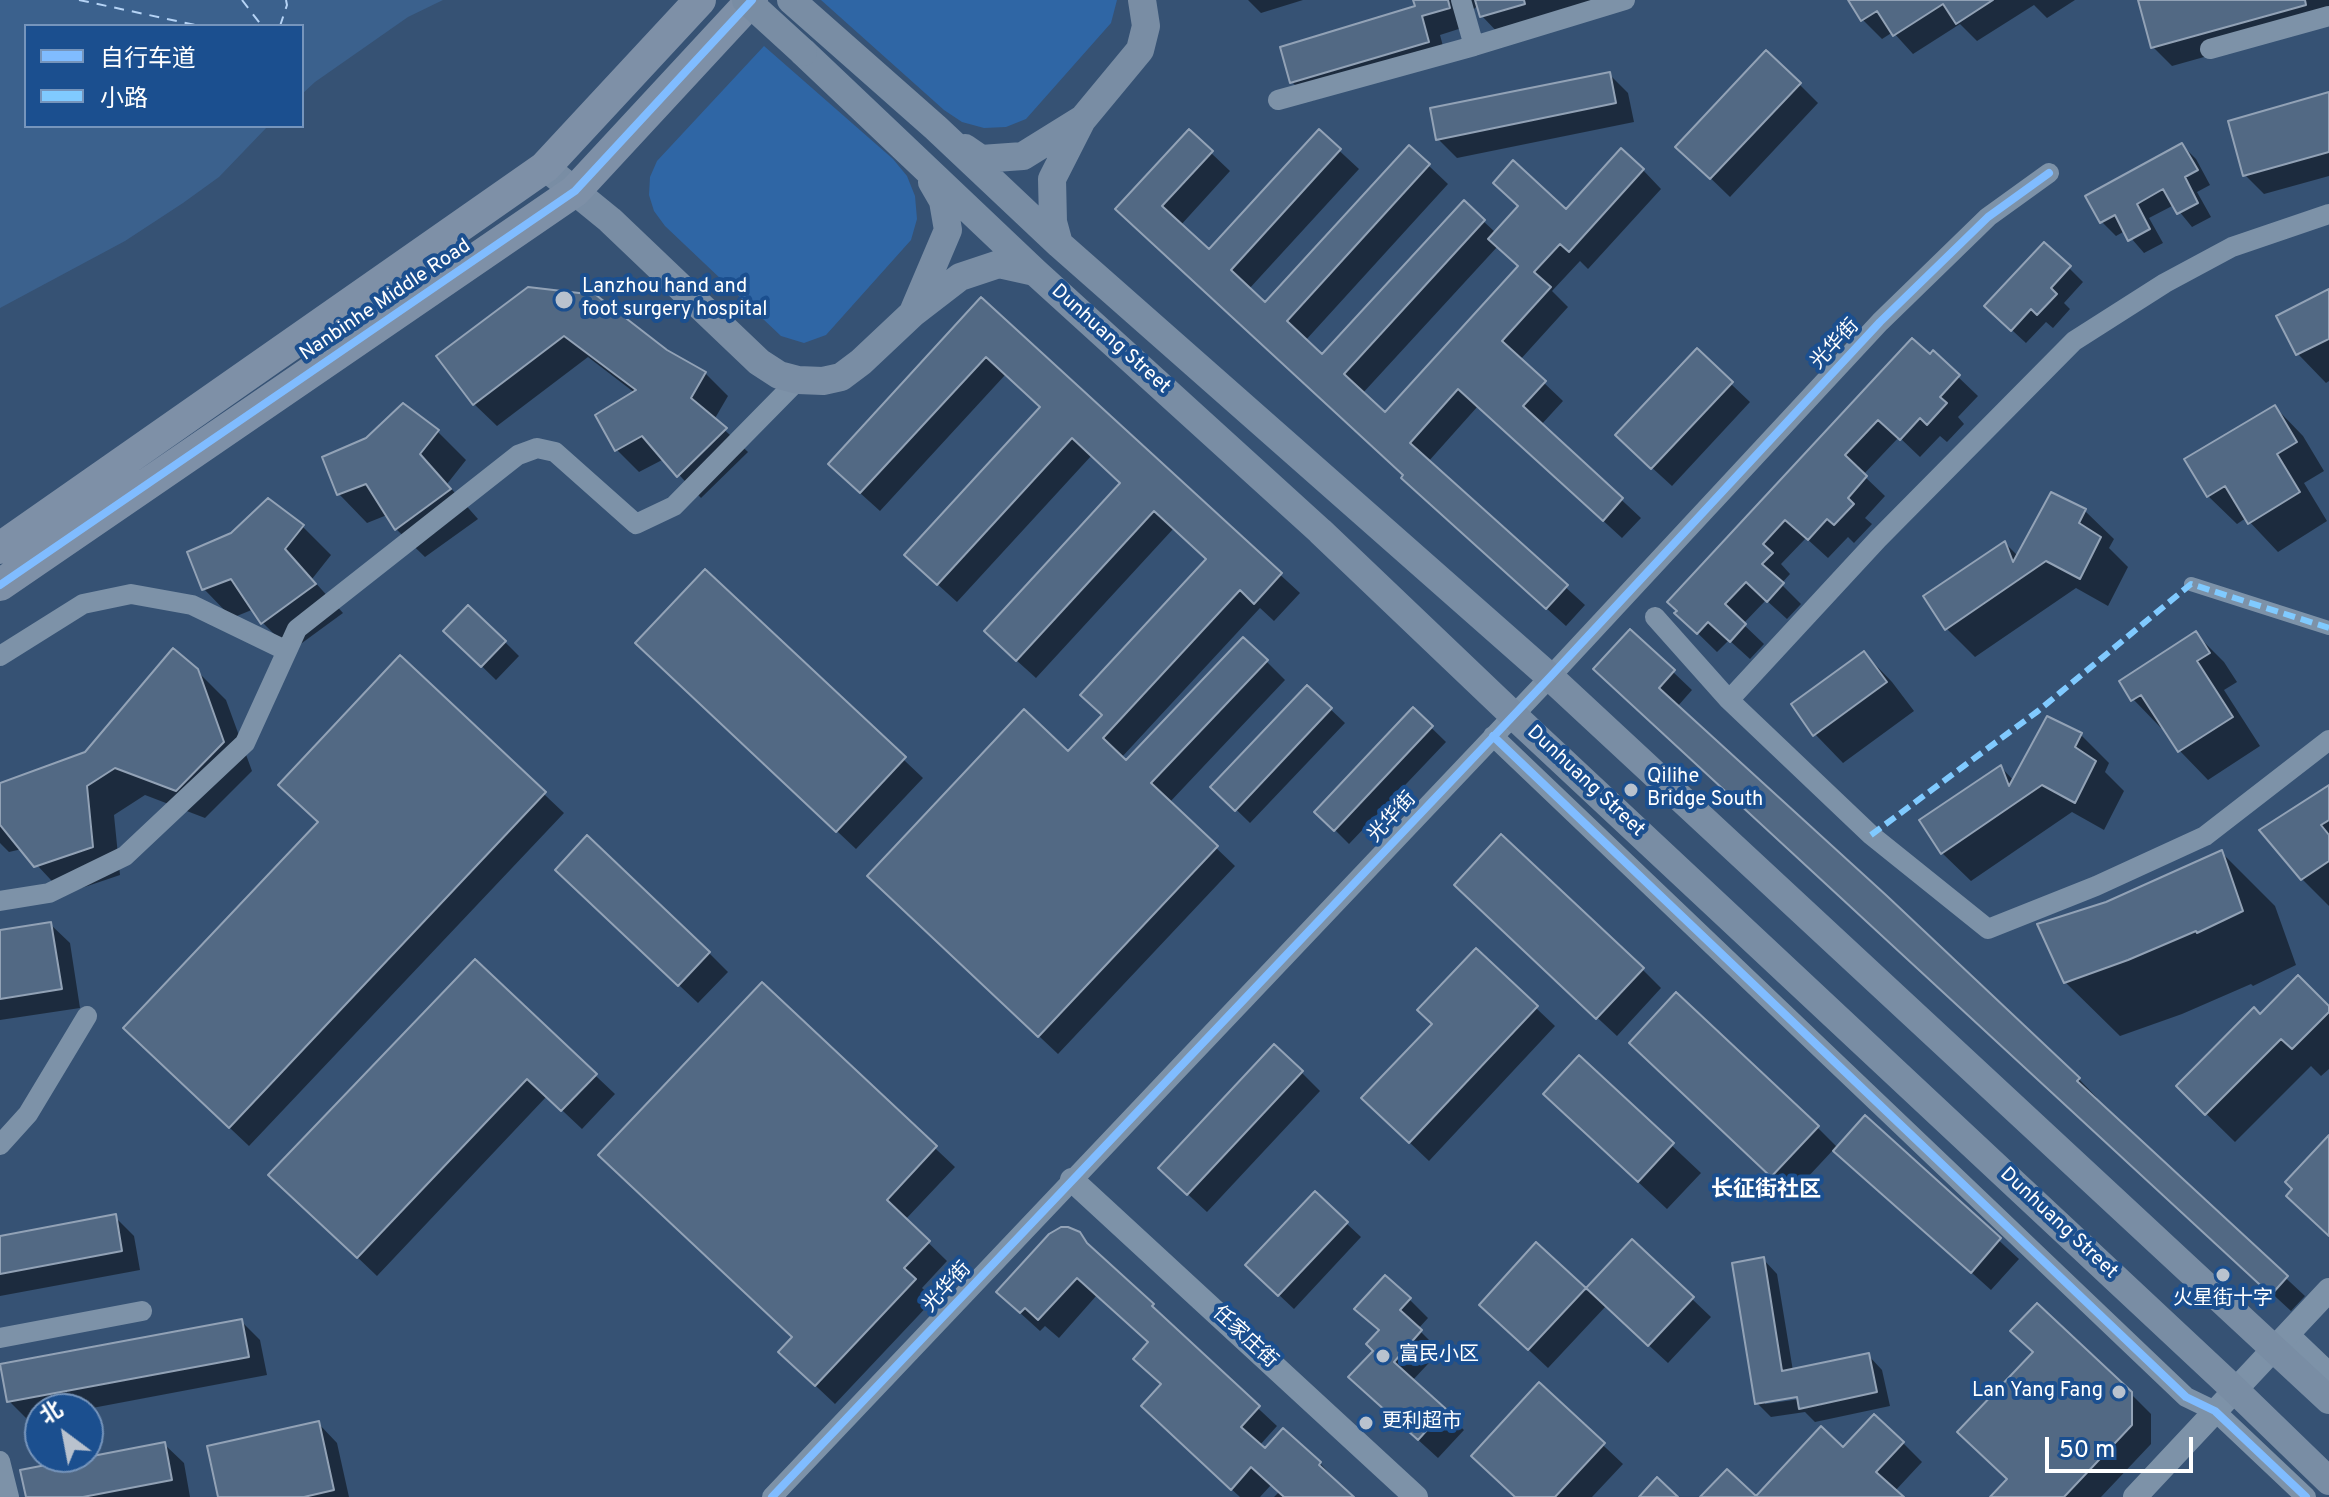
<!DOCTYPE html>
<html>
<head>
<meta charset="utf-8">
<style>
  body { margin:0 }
  #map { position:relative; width:2329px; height:1497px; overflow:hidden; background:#365274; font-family:Overpass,"Noto Sans SC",sans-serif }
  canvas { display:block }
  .legend { position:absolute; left:24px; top:24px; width:280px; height:104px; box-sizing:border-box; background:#1b4f8f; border:2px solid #7695bc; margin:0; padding:10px 14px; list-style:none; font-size:24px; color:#fff }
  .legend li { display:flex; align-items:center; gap:16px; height:40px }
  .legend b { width:40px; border:2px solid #7695bc }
  .north { position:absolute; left:24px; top:1393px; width:80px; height:80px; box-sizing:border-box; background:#1b4f8f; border:2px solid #7695bc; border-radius:50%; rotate:328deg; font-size:22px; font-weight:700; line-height:32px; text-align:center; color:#fff }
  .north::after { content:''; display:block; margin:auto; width:28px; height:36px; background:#b9c2ce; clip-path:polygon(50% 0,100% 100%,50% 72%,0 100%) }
  .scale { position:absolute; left:2045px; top:1437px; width:148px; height:36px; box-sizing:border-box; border:4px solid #fff; border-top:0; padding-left:10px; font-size:24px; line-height:28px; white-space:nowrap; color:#fff; -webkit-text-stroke:6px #1b4f8f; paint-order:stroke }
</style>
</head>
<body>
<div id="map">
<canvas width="2329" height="1497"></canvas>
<ul class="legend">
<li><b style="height:10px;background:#80bcff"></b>自行车道</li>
<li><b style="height:10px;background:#80caff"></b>小路</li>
</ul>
<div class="north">北</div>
<div class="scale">50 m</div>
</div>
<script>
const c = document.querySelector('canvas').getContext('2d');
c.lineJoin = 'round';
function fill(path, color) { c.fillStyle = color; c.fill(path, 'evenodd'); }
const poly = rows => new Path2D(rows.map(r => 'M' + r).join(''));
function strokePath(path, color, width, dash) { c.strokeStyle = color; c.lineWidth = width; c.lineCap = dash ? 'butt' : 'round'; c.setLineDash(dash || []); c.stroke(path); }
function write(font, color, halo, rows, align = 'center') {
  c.font = font + ' Overpass,"Noto Sans SC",sans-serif'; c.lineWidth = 8; c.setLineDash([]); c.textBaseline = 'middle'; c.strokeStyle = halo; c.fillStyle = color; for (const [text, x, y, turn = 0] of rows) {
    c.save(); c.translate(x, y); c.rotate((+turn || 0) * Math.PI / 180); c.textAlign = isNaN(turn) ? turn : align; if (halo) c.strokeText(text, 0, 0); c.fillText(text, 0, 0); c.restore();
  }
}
fill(poly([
  [821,0,1117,0,1111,23,1026,119,1006,127,984,128,962,122,944,110],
  [764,46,893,159,907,176,915,196,917,219,911,240,826,335,804,343,781,336,665,226,654,211,649,195,650,177,657,161]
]), '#2f66a5');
fill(poly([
  [0,0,443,0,408,17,315,82,302,94,302,26,26,26,26,126,268,126,219,177,183,203,125,241,0,308]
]), '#3b618d');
fill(poly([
  [1248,0,1303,0,1261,13],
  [1415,0,1621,0,1501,36,1482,16,1478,5,1467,16,1468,26,1440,35,1447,61,1311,101,1292,82,1417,7],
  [1850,0,2075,0,2047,18,2034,5,1977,41,1960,24,1913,54,1893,32,1882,39,1863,20],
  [2140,0,2329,0,2329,22,2172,66,2153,47],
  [1609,74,1628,93,1634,122,1457,158,1438,139],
  [1800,85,1818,103,1730,197,1697,165],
  [2329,98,2329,176,2264,194,2245,175],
  [1189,132,1230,171,1180,226,1209,252,1319,132,1359,169,1249,289,1266,305,1409,147,1448,184,1305,341,1323,357,1464,203,1496,233,1567,211,1643,170,1661,189,1588,269,1580,261,1552,291,1568,307,1520,360,1563,401,1541,425,1641,518,1622,538,1478,406,1428,462,1585,605,1566,626,1422,496,1405,475,1136,227],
  [1498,246,1520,267,1385,415,1362,394],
  [2182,145,2196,159,2210,185,2197,192,2211,217,2192,227,2174,205,2149,218,2163,243,2144,253,2125,231,2116,236,2102,222,2088,196],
  [2069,268,2083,282,2064,303,2070,309,2053,328,2046,322,2026,343,2001,320],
  [528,289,666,351,705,373,728,396,714,420,748,452,701,498,664,459,639,472,617,450,635,393,588,357,497,426,474,404],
  [2329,291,2329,381,2326,383,2298,354],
  [981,300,1300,593,1274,621,1260,608,1121,758,1127,763,1266,661,1285,680,1169,803,1235,866,1058,1054,888,894,1068,754,1104,716,1208,560,1174,528,1036,678,1005,650,1122,483,1092,455,957,602,925,573,1042,407,1006,374,880,511,849,483],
  [1933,353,1978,396,1958,417,1964,424,1947,442,1940,436,1920,457,1899,437,1863,475,1885,496,1865,518,1872,524,1854,543,1848,537,1828,558,1806,538,1781,564,1790,574,1781,584,1801,604,1787,619,1766,600,1743,624,1764,644,1750,659,1729,640,1717,652,1677,613],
  [1731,384,1750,402,1672,486,1637,454],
  [2275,407,2303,436,2324,471,2304,483,2327,521,2278,552,2246,518,2237,524,2208,496],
  [438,432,466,460,447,484,478,519,425,557,396,529,387,515,367,523,339,494],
  [2085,511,2114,539,2109,548,2128,567,2108,606,2076,588,1975,657,1947,629,1926,596,2005,543,2019,557],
  [303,527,331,555,312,579,343,613,291,651,263,623,254,609,232,618,204,589],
  [705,572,923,778,856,849,657,662],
  [1630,631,1692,690,1677,707,2079,1079,2097,1098,2095,1100,2305,1296,2291,1311,1614,688],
  [2196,634,2224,662,2237,682,2224,690,2260,746,2208,780,2180,751,2164,726,2161,728,2133,699],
  [505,642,519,656,496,680,460,645],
  [1864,653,1892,682,1914,711,1843,763,1815,734],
  [400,658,564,813,249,1146,144,1047,320,823],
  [196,670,226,700,252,771,205,818,145,795,114,815,120,875,64,894,22,849,9,852,0,843,0,785,87,754],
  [1307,687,1345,723,1250,823,1213,787],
  [1413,710,1446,742,1349,844,1317,812],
  [2081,735,2109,763,2105,772,2124,791,2104,830,2072,812,1971,881,1942,853,2001,767,2014,781],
  [2329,787,2329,906,2302,879],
  [2221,852,2275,906,2296,965,2253,986,2251,984,2182,1014,2120,1036,2065,982,2107,904],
  [576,888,709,953,728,972,698,1003],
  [1475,904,1642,969,1661,988,1617,1036],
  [50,924,70,943,80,1008,0,1020,0,932],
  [475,962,615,1094,582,1129,547,1096,377,1276,290,1193],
  [762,985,955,1167,905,1220,947,1261,922,1288,934,1299,835,1404,800,1371,794,1338],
  [1536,1008,1555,1026,1429,1161,1383,1117],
  [2329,1009,2329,1069,2321,1076,2311,1066,2235,1142,2178,1086,2260,1016],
  [1579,1058,1701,1173,1667,1209,1574,1122],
  [1651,1062,1817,1127,1838,1148,1865,1117,2019,1259,1991,1290,1834,1149,1792,1194],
  [1301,1072,1320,1091,1207,1212,1180,1187],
  [1315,1194,1361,1237,1294,1309,1262,1279],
  [115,1217,134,1236,140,1270,0,1296,0,1238],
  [1079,1234,1103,1260,1172,1324,1170,1326,1277,1426,1259,1446,1265,1451,1320,1463,1351,1497,1274,1497,1279,1492,1271,1485,1260,1497,1240,1497,1162,1425,1163,1385,1150,1343,1097,1295,1059,1338,1045,1326,1040,1331,1018,1311],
  [1632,1242,1711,1317,1668,1363,1606,1306,1548,1368,1500,1323,1537,1245,1586,1291],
  [1763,1259,1777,1274,1793,1371,1868,1355,1882,1370,1890,1406,1815,1422,1805,1412,1771,1417,1757,1403],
  [1806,1394,1807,1398,1765,1404,1765,1400],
  [1409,1299,1428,1318,1418,1329,1440,1351,1412,1381,1464,1430,1438,1458,1370,1396,1375,1351,1380,1331,1357,1308],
  [241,1321,260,1340,267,1375,87,1409,40,1409,40,1418,28,1420,9,1401],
  [1539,1385,1623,1464,1592,1497,1516,1497],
  [2131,1394,2151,1414,2151,1444,2101,1497,1993,1497],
  [318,1423,337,1443,349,1497,221,1497],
  [1903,1443,1922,1462,1895,1491,1901,1497,1758,1497,1844,1450],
  [164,1444,184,1463,190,1497,28,1497]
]), '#0007');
strokePath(poly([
  [79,0,200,26],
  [242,0,262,26],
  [280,26,287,5,286,0]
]), '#b5d3f5', 2, [10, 8]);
const building = poly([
  [1413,0,1448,0,1450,8,1422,16,1429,42,1290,83,1280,47,1415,6,1413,0],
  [1475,0,1524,0,1525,4,1480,17,1475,0],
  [1848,0,1993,0,1956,24,1943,4,1893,36,1877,11,1861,21,1848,0],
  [2138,0,2305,0,2306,5,2151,48,2138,0],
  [1766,50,1801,83,1710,179,1675,147,1766,50],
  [1610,72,1616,103,1436,140,1430,108,1610,72],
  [2329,92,2329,152,2243,176,2228,121,2329,92],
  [1189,129,1213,151,1162,206,1209,249,1319,129,1341,149,1231,270,1265,302,1409,145,1430,164,1287,321,1322,354,1464,200,1485,220,1344,374,1385,412,1518,266,1488,239,1518,206,1493,183,1513,160,1566,209,1621,148,1644,169,1569,252,1560,244,1534,272,1551,287,1502,341,1546,381,1523,406,1623,498,1603,521,1458,389,1410,443,1568,585,1546,609,1401,478,1403,475,1115,209,1189,129],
  [2182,143,2198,170,2185,177,2198,203,2177,214,2163,189,2137,204,2150,229,2128,241,2115,215,2100,223,2085,196,2182,143],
  [2044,242,2071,266,2051,288,2057,294,2037,315,2031,309,2011,331,1984,306,2044,242],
  [528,287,596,295,667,350,706,372,691,398,727,428,677,477,642,436,615,451,595,415,636,390,564,336,473,405,436,356,528,287],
  [2329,289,2329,339,2296,355,2276,316,2329,289],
  [981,297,1282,573,1254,604,1240,590,1103,738,1126,760,1243,637,1268,660,1151,783,1218,846,1038,1037,867,876,1024,709,1068,751,1102,715,1080,695,1206,559,1154,511,1016,661,984,631,1120,483,1072,438,937,585,904,555,1040,407,986,357,860,493,828,464,981,297],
  [1912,338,1930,354,1933,350,1960,375,1940,397,1947,403,1927,425,1920,418,1900,440,1878,420,1845,455,1867,476,1848,498,1854,504,1834,525,1827,519,1808,540,1785,520,1763,544,1773,553,1762,564,1784,583,1767,602,1746,582,1725,604,1746,624,1730,642,1708,622,1697,634,1674,613,1677,611,1667,602,1912,338],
  [1697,348,1733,382,1651,469,1615,435,1697,348],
  [403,403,439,430,420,454,451,489,395,530,366,484,337,495,322,457,366,438,403,403],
  [2275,405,2297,442,2277,454,2300,492,2248,524,2225,486,2207,497,2184,459,2275,405],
  [2051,492,2086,509,2079,523,2101,537,2080,579,2046,561,1945,630,1923,596,2005,541,2013,562,2051,492],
  [268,498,304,525,285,549,316,584,261,624,231,579,202,590,187,552,231,533,268,498],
  [705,569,906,757,836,832,635,643,705,569],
  [468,605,506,641,481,667,443,631,468,605],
  [1630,629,1675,670,1659,688,1887,896,2080,1078,2077,1081,2288,1276,2271,1295,1593,669,1630,629],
  [2196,631,2210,653,2197,661,2233,717,2178,752,2141,695,2131,701,2119,681,2196,631],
  [173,648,198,669,224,742,176,791,115,768,87,786,93,847,34,867,0,825,0,783,85,752,173,648],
  [1864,651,1887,682,1813,736,1791,704,1864,651],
  [400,655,546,792,229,1128,123,1028,318,822,278,785,400,655],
  [1307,685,1332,708,1235,811,1210,787,1307,685],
  [1413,707,1433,726,1334,831,1314,812,1413,707],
  [2047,716,2082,733,2075,747,2096,761,2075,803,2042,785,1941,854,1919,820,2001,765,2009,786,2047,716],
  [2329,785,2329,820,2321,825,2329,835,2329,861,2301,880,2259,830,2329,785],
  [1501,834,1644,968,1596,1019,1454,885,1501,834],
  [587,835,710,952,678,986,555,870,587,835],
  [2222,850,2243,911,2197,933,2196,931,2128,960,2064,983,2037,924,2106,902,2222,850],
  [51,922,62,989,0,999,0,930,51,922],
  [1476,948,1538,1006,1409,1143,1361,1098,1432,1024,1417,1010,1476,948],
  [475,959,597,1074,561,1111,527,1079,357,1258,268,1175,475,959],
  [2298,975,2329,1006,2329,1012,2292,1049,2281,1039,2205,1115,2176,1086,2254,1007,2260,1014,2298,975],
  [762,982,937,1146,887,1200,930,1241,904,1268,916,1279,815,1386,778,1352,792,1337,598,1155,762,982],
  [1676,992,1819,1126,1771,1177,1629,1043,1676,992],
  [1274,1044,1303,1071,1187,1195,1158,1168,1274,1044],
  [1579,1055,1674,1143,1638,1182,1543,1094,1579,1055],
  [1865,1115,2001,1238,1971,1273,1833,1151,1865,1115],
  [2329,1135,2329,1236,2286,1196,2292,1189,2285,1182,2329,1135],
  [1315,1191,1348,1222,1278,1296,1245,1265,1315,1191],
  [116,1214,122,1251,0,1274,0,1236,116,1214],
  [1061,1227,1068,1227,1080,1232,1087,1243,1154,1304,1152,1306,1260,1406,1241,1427,1265,1448,1283,1428,1321,1462,1319,1465,1354,1497,1284,1497,1251,1467,1231,1490,1141,1406,1161,1384,1133,1359,1148,1342,1077,1278,1038,1320,1025,1308,1020,1313,996,1292,1049,1234,1061,1227],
  [1632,1239,1694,1297,1648,1346,1586,1288,1632,1239],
  [1536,1242,1586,1288,1528,1350,1479,1305,1536,1242],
  [1764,1257,1782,1371,1869,1353,1877,1392,1799,1409,1797,1397,1755,1404,1732,1263,1764,1257],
  [1385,1275,1411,1298,1400,1310,1422,1330,1394,1362,1446,1409,1418,1440,1348,1377,1373,1351,1366,1344,1379,1330,1354,1309,1385,1275],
  [2037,1303,2132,1392,2132,1425,2064,1497,1990,1497,2007,1479,1957,1432,2033,1352,2010,1331,2037,1303],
  [242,1319,249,1357,7,1402,0,1364,242,1319],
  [1539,1382,1605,1443,1555,1497,1515,1497,1471,1456,1539,1382],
  [1874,1414,1904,1442,1876,1472,1904,1497,1700,1497,1727,1469,1756,1496,1821,1426,1843,1447,1874,1414],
  [319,1421,334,1490,304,1497,218,1497,207,1446,319,1421],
  [165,1442,172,1480,83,1497,26,1497,20,1470,165,1442],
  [1657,1477,1678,1497,1639,1497,1657,1477]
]);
fill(building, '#526984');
strokePath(building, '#92a2b6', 2);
strokePath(poly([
  [2191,584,2329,628]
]), '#7d92a8', 14);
strokePath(poly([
  [1474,46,1625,0],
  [2210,49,2329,16],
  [1278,100,1474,46,1461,0],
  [1655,617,1729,700,1871,835,1988,929,2096,886,2205,836,2329,740],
  [0,656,83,604,131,594,192,605,287,651],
  [1729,700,1878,539,2074,341,2165,283,2232,247,2329,214],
  [1493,736,2186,1397,2215,1411,2306,1497],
  [0,901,49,893,125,856,245,743,297,629,518,455,537,448,555,452,636,524,674,506,798,380],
  [0,1145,28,1114,87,1016],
  [2288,1333,2329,1372],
  [0,1338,142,1311],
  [0,1461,9,1497],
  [772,1497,1550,677,1880,322,1988,217,2049,173]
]), '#7d92a8', 20);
strokePath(poly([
  [1072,1180,1416,1497],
  [2135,1497,2329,1290]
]), '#7d92a8', 24);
strokePath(poly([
  [791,0,936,128,1059,244,1550,677,2329,1400],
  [803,52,1035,272,1320,531,1513,715,2235,1390,2329,1481],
  [965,148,981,159,1023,156,1081,120],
  [545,167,610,220,759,362,779,375,798,380,823,381,841,377,861,362,912,314,960,277,999,264,1035,272],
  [1059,244,1053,222,1052,179,1082,120,1140,50,1146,26,1142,0],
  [914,310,948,230,943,201,932,182]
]), '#798da4', 28);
strokePath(poly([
  [0,548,545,167,700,0],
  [0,585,575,191,752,0]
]), '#7e90a7', 32);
strokePath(poly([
  [746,0,803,52]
]), '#798da4', 28);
strokePath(poly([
  [1871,835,2038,711,2191,584,2329,628]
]), '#80caff', 6, [12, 6]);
strokePath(poly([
  [0,585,575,191,752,0],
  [1493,736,2186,1397,2215,1411,2306,1497],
  [772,1497,1550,677,1880,322,1988,217,2049,173]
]), '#80bcff', 8);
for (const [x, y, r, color] of [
  [564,300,10,"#b9c2ce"],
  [1631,790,8,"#b9c2ce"],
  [2223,1275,8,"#b9c2ce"],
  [1383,1356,8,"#b9c2ce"],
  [2119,1392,8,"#b9c2ce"],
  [1366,1423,8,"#b9c2ce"]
]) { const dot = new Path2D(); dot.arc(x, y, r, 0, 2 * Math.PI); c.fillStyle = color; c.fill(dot); strokePath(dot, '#1b4f8f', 3); }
write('20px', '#fff', '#1b4f8f', [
  ["Lanzhou hand and",582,288],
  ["foot surgery hospital",582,311],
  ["Qilihe",1647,778],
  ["Bridge South",1647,801],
  ["火星街十字",2223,1300,"center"],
  ["富民小区",1399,1356],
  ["Lan Yang Fang",2103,1392,"right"],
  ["更利超市",1382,1423]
], 'left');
write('20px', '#fff', '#1b4f8f', [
  ["Nanbinhe Middle Road",386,301,-34],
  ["Dunhuang Street",1110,340,42],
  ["光华街",1836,345,-47],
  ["Dunhuang Street",1585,782,43],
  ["光华街",1393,818,-47],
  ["Dunhuang Street",2058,1224,43],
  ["光华街",948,1288,-47],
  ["任家庄街",1244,1338,43]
]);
write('bold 22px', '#fff', '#1b4f8f', [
  ["长征街社区",1766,1192]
]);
</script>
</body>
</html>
